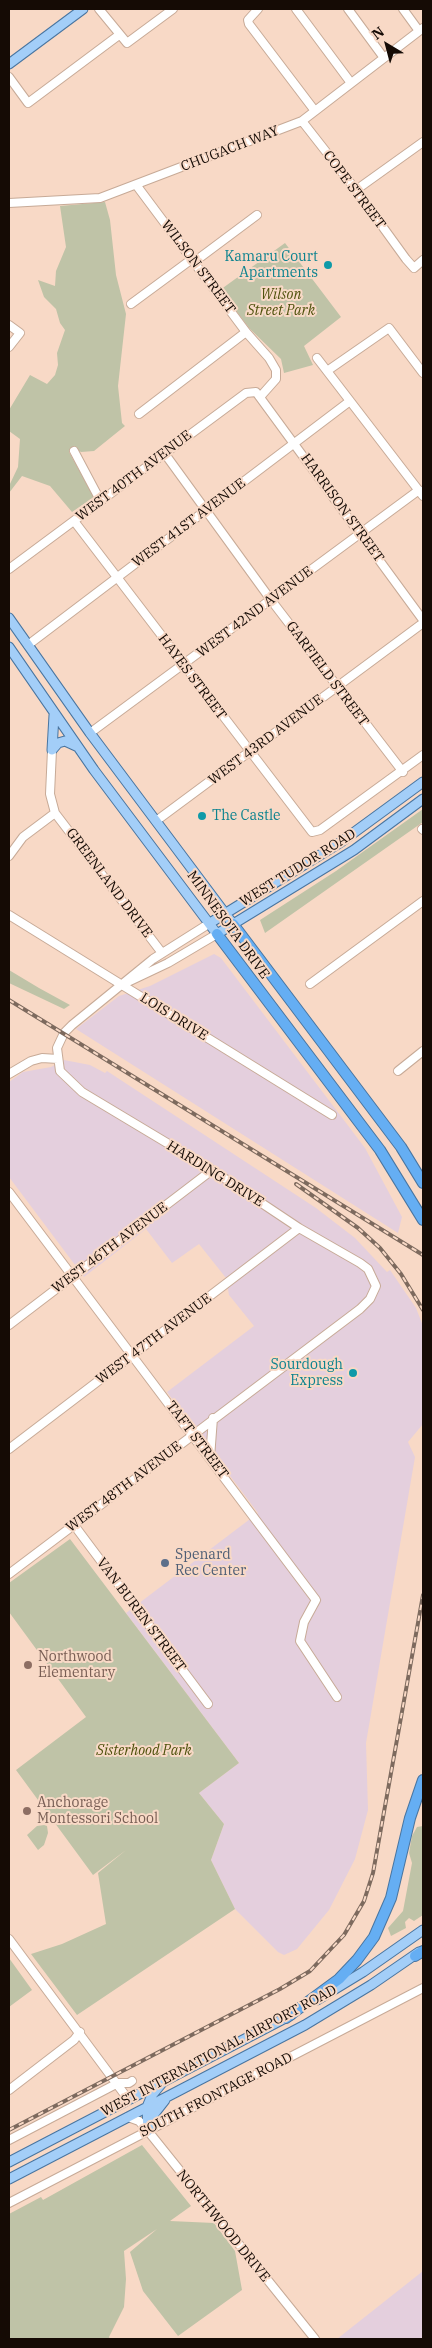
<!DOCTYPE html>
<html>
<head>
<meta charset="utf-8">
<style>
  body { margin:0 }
  #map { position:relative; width:432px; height:2348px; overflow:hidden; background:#f8d9c6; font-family:"IBM Plex Serif",serif }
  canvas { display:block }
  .frame { position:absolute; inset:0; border:10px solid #150b05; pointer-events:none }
  .north { position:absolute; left:362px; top:20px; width:50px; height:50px; -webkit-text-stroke:4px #f8d9c6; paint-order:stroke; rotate:323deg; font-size:14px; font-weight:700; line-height:20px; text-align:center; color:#150b05 }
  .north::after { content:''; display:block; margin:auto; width:18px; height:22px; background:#150b05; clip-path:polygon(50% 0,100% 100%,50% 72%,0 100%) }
</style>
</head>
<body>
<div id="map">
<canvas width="432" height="2348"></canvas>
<div class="frame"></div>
<div class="north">N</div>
</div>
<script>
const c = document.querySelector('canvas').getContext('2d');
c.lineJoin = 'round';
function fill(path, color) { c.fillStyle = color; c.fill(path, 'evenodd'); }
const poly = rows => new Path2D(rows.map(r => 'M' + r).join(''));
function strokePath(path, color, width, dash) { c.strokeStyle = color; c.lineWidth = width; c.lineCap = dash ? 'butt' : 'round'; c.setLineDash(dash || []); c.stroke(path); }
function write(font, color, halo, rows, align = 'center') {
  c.font = font + ' "IBM Plex Serif",serif'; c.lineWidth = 4; c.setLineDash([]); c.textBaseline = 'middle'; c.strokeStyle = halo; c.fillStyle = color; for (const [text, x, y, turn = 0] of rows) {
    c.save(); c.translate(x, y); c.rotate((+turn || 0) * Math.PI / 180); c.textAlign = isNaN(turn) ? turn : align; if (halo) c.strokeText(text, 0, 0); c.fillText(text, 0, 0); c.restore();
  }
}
fill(poly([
  [214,954,221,958,365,1148,402,1217,398,1233,76,1029,119,996,150,986],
  [64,1060,90,1065,105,1073,107,1071,316,1208,355,1238,387,1272,390,1270,416,1308,423,1326,423,1424,408,1442,415,1457,366,1743,368,1810,355,1859,329,1910,297,1949,284,1955,278,1952,235,1909,211,1860,224,1824,199,1793,239,1763,126,1613,258,1513,167,1392,254,1326,229,1295,226,1278,199,1244,172,1263,146,1229,84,1277,9,1177,9,1082,23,1072,51,1067],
  [423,2271,423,2339,337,2339]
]), '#e4cfdd');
fill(poly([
  [105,202,110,220,116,275,126,314,118,386,122,423,125,426,94,451,81,452,73,447,69,452,94,497,72,512,50,486,22,476,9,493,9,486,18,467,20,439,9,431,9,410,30,375,47,384,55,375,58,365,57,353,65,330,60,323,56,309,44,297,38,280,55,286,56,271,66,247,60,206],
  [285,243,341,317,304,346,313,365,284,373,281,359,250,329,220,290],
  [423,809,423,822,265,933,260,920,336,871],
  [9,970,39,988,70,1005,64,1009,9,983],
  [70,1539,239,1763,199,1793,224,1824,211,1860,235,1909,77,2015,31,1954,62,1944,106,1924,98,1873,126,1850,93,1875,16,1770,86,1717,9,1612,9,1583],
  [44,1825,47,1826,48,1833,44,1845,38,1850,27,1835,37,1826],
  [423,1826,423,1915,414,1921,409,1918,405,1922,406,1928,391,1936,388,1928,403,1911,412,1863,409,1853,412,1836,417,1827],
  [9,1958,32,1990,9,2007],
  [142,2145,191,2206,170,2221,214,2223,235,2251,242,2290,178,2336,143,2291,130,2252,157,2229,124,2251,126,2279,124,2307,109,2337,110,2339,9,2339,9,2214,41,2197,43,2200]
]), '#bfc3a7');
const minor = poly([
  [99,9,127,43,173,9],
  [258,9,248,20,249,24,315,111],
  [296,9,351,83],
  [348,9,384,58],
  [403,9,419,31],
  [9,77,28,103,119,35],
  [302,121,356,190,406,259,414,268,423,260],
  [137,186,246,332,269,358,276,370,276,379,260,397],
  [356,190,423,142],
  [9,203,100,198,302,121,423,28],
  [194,262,257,215],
  [131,304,192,259],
  [9,325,20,333,9,347],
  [317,358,423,496],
  [327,371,389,328,423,373],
  [139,414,246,332],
  [74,451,100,500],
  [165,454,271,600,403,772],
  [74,521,312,832,320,830,423,755],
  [9,569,246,393,256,392,423,620],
  [28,645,350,401],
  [90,733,419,490],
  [55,813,162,953],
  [156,821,423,623],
  [422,829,423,830],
  [9,856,23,837,55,813,50,794,52,750],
  [9,915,332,1115],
  [130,981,168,963,217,934],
  [310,984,423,901],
  [398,1071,423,1051],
  [9,1074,31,1061,42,1058,58,1059],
  [9,1192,316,1600,304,1622,300,1641,337,1697],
  [9,1325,212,1170],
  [9,1449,299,1228],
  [210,1458,213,1418],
  [74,1525,208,1704],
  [9,1574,360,1309,370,1299,376,1286,368,1269,360,1263,299,1228,212,1170,82,1092,60,1071,57,1048,64,1033,72,1025,153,959,210,923],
  [9,1939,128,2099],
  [9,2090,74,2040,80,2032],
  [128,2117,139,2121,148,2131,315,2339],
  [9,2140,118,2083,129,2083,132,2081],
  [9,2203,423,1988]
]);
const major = poly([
  [9,64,83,9],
  [9,618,90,733,233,924],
  [9,647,94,770,217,934,354,850,423,799],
  [52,750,54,715],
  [52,750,58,743,65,741,78,747],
  [210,923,341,842,423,782],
  [317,2000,363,1972,423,1930],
  [149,2128,154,2114,165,2100],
  [148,2131,147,2107,152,2095,162,2083],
  [9,2162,291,2015],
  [9,2179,305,2025,371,1985,419,1952]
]);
const highway = poly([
  [233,924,401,1147,423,1183],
  [217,934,380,1150,423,1220],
  [415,1956,423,1951],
  [286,2018,339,1979,357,1960,374,1937,391,1898,410,1818,423,1780]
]);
strokePath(minor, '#c7aa97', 10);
strokePath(major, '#4975a0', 11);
strokePath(highway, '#4975a0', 12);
strokePath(minor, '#fff', 8);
strokePath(major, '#a3cef8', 9);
strokePath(highway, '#65aef3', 10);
const rail = poly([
  [9,1000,423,1255],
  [296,1184,358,1228,380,1248,401,1274,423,1310],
  [9,2130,280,1989,310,1971,344,1935,364,1901,373,1873,423,1595]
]);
strokePath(rail, '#7d6a5e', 4);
strokePath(rail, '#f8d9c6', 2, [5.5]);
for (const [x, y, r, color] of [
  [328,265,5,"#0f9aa8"],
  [202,816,5,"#0f9aa8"],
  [353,1373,5,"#0f9aa8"],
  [165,1563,5,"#5c6f8a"],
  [28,1665,5,"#8d6e63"],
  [27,1811,5,"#8d6e63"]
]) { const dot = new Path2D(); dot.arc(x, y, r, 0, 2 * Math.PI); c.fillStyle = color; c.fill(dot); strokePath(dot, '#f8d9c6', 2); }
write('14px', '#150b05', '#f8d9c6', [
  ["CHUGACH WAY",230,149,-21],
  ["COPE STREET",354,190,53],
  ["WILSON STREET",198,267,53],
  ["WEST 40TH AVENUE",134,476,-37],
  ["HARRISON STREET",342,508,54],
  ["WEST 41ST AVENUE",189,523,-37],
  ["WEST 42ND AVENUE",255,612,-37],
  ["GARFIELD STREET",327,674,53],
  ["HAYES STREET",192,677,53],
  ["WEST 43RD AVENUE",266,740,-37],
  ["WEST TUDOR ROAD",298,868,-32],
  ["GREENLAND DRIVE",109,883,53],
  ["MINNESOTA DRIVE",228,925,54],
  ["LOIS DRIVE",174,1017,32],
  ["HARDING DRIVE",215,1174,32],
  ["WEST 46TH AVENUE",110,1248,-37],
  ["WEST 47TH AVENUE",154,1339,-37],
  ["TAFT STREET",197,1440,53],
  ["WEST 48TH AVENUE",124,1487,-37],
  ["VAN BUREN STREET",141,1615,53],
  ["WEST INTERNATIONAL AIRPORT ROAD",219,2051,-28],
  ["SOUTH FRONTAGE ROAD",216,2095,-27],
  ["NORTHWOOD DRIVE",223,2226,51]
]);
write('14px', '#0d838f', '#f8d9c6', [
  ["Kamaru Court",318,257],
  ["Apartments",318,273],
  ["The Castle",212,816,"left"],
  ["Sourdough",343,1365],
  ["Express",343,1381]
], 'right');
write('italic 14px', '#4e510c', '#f8d9c6', [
  ["Wilson",281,295],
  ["Street Park",281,311],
  ["Sisterhood Park",144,1751]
]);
write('14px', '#4e5e75', '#f8d9c6', [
  ["Spenard",175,1555],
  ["Rec Center",175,1571]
], 'left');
write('14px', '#785e54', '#f8d9c6', [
  ["Northwood",38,1657],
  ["Elementary",38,1673],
  ["Anchorage",37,1803],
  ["Montessori School",37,1819]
], 'left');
</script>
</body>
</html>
